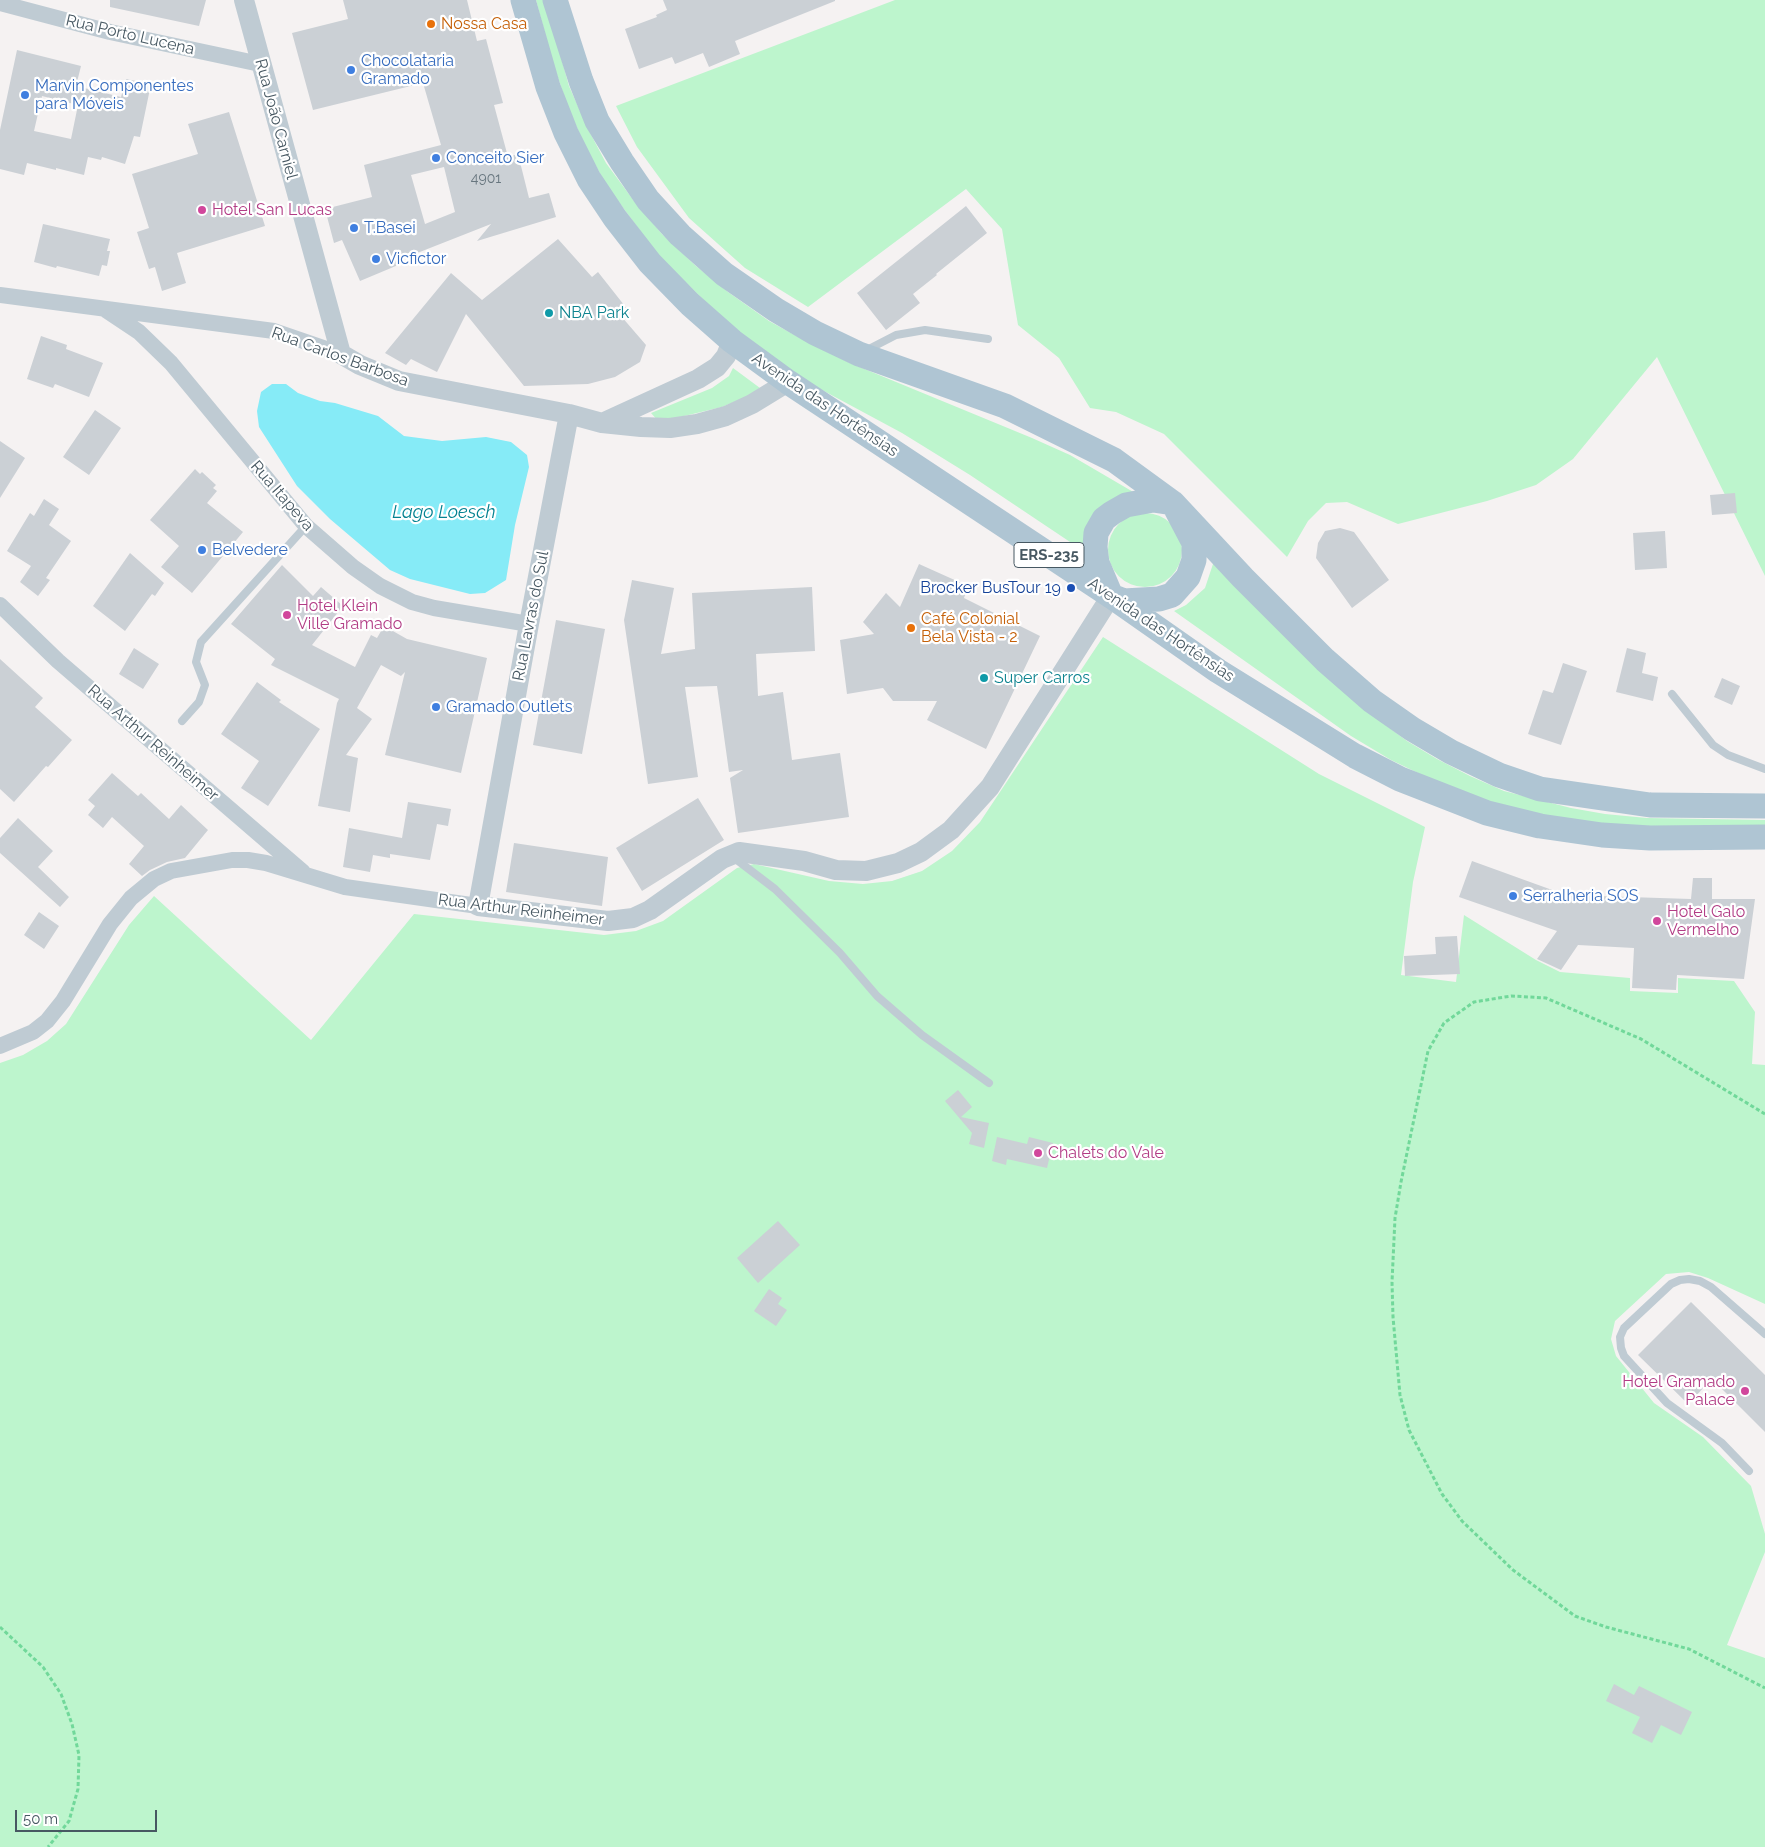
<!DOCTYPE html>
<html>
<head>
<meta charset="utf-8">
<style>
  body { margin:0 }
  #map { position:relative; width:1765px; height:1847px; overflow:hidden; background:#f5f2f2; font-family:Raleway,sans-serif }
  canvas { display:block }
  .scale { position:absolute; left:15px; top:1810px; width:142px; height:22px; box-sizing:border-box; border:2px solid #475862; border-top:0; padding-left:6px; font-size:15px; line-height:18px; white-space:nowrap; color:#475862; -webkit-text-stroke:4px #fff; paint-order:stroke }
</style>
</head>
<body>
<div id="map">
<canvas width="1765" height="1847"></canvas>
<div class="scale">50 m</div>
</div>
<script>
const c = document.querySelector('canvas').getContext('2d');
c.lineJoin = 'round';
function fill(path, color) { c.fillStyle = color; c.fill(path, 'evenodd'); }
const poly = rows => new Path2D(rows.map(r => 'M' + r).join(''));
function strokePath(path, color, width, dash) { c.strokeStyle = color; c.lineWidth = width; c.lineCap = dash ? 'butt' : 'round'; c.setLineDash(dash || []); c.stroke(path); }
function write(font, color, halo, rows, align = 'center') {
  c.font = font + ' Raleway,sans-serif'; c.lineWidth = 4.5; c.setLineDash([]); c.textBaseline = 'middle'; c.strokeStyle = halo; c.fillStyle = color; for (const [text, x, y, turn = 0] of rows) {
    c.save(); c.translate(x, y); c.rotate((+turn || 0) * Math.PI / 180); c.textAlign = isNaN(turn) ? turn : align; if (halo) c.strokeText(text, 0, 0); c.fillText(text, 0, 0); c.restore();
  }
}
fill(poly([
  [536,0,545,0,569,86,588,129,606,163,634,201,662,234,696,266,728,292,769,321,811,344,850,363,1032,438,1070,455,1135,493,1088,554,970,475,902,433,809,383,728,324,658,255,607,186,587,150,569,110,553,63],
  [895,0,1765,0,1765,576,1657,357,1573,459,1536,485,1487,501,1398,524,1347,502,1326,503,1308,521,1287,557,1164,434,1116,412,1090,408,1059,358,1018,325,1002,229,966,189,808,307,745,268,689,218,637,147,616,106],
  [733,368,760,388,746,397,722,407,659,422,651,413,712,388,729,376],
  '1108 550a37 37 0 1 1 74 0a37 37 0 1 1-74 0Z',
  [1214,561,1356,703,1407,741,1437,759,1470,776,1504,791,1571,808,1605,814,1647,818,1765,820,1765,828,1695,828,1602,824,1519,811,1447,787,1391,760,1351,736,1174,611,1186,605,1205,588],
  [1103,637,1319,774,1425,827,1413,882,1401,975,1456,982,1464,915,1536,960,1560,972,1630,978,1630,991,1678,993,1678,978,1734,981,1755,1012,1752,1064,1765,1065,1765,1304,1708,1278,1689,1272,1666,1274,1615,1321,1611,1339,1616,1356,1654,1403,1703,1437,1751,1486,1765,1534,1765,1552,1727,1645,1765,1658,1765,1847,0,1847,0,1063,23,1055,47,1041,66,1024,129,925,154,896,311,1040,414,914,604,935,636,931,663,921,737,868,754,864,829,881,863,884,892,881,922,871,952,851,980,822]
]), '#bdf5cd');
fill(poly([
  [272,384,286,384,298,393,320,401,335,403,378,416,404,436,442,441,486,437,511,442,527,455,529,467,515,525,506,580,485,593,470,594,410,579,390,570,330,519,297,486,259,427,257,411,261,392]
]), '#86ebf7');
fill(poly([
  [110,0,206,0,199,26,110,7],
  [343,0,467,0,477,41,486,39,503,103,494,105,508,157,518,154,529,198,549,193,556,217,477,241,491,224,402,259,403,263,360,281,342,240,334,243,325,209,372,197,364,165,441,145,423,83,313,110,292,33,348,19],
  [444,167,455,212,425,224,411,175],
  [663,0,835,0,835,1,735,41,740,54,709,67,703,53,675,64,672,57,639,69,625,29,657,17,656,15,667,10],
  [17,50,81,66,76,86,121,97,126,79,151,84,140,137,134,136,125,164,102,157,101,160,88,157,84,175,56,168,56,170,27,163,24,175,0,169,0,130],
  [42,96,78,105,71,139,34,131],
  [229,112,265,226,177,253,186,283,162,291,155,267,149,269,137,232,149,228,132,174,198,154,188,124],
  [966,206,987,233,936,274,937,275,913,294,920,303,886,330,857,293],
  [43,224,110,239,107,251,110,251,107,266,102,265,99,276,57,266,56,268,34,262],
  [558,239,592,277,598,272,628,310,621,316,646,345,640,362,615,377,588,384,524,386,466,314,437,372,411,359,406,365,385,353,451,273,482,300],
  [41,336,67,345,66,349,103,363,89,397,55,384,53,388,27,379],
  [95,410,121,428,89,475,63,457],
  [0,441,25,458,0,498],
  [195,469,200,474,202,472,216,485,213,488,217,491,207,503,243,532,192,593,161,567,179,546,150,520],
  [1735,493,1737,513,1712,515,1710,495],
  [44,499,59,509,49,525,71,541,46,578,50,580,38,596,20,582,31,566,7,551,30,513,34,516],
  [1340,528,1354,532,1389,580,1352,608,1316,558,1318,543,1325,531],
  [1665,531,1667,568,1635,570,1633,533],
  [130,553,164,583,155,596,152,594,125,631,93,606],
  [919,564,968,586,964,598,1040,636,986,749,927,720,937,701,893,701,883,688,847,694,840,640,874,634,863,622,886,593,900,607],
  [282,565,313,596,321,587,343,606,312,645,355,667,371,635,377,638,384,626,407,639,487,658,461,773,385,755,405,672,401,676,381,665,357,708,372,719,346,755,358,758,350,812,318,806,337,703,339,699,271,665,275,659,231,624],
  [632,580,674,588,661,654,695,649,692,593,812,587,815,651,756,654,758,696,783,692,792,760,840,753,849,817,738,833,730,778,743,770,729,772,717,686,685,687,698,777,648,784,624,620],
  [556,620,605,629,582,754,533,745],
  [134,648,159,664,143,689,119,674],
  [1627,648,1646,653,1642,673,1658,677,1653,701,1616,692],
  [0,659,43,698,35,707,72,740,48,767,46,766,14,802,0,789],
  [1563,663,1587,671,1561,745,1528,734,1543,690,1553,693],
  [1722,678,1740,686,1732,705,1714,697],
  [257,682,281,700,279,702,320,729,268,806,241,788,259,761,221,734],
  [112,773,138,796,141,793,169,819,181,805,208,830,185,858,167,862,150,870,142,876,129,864,144,846,112,817,103,828,88,815,95,806,88,800],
  [698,798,724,840,642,891,616,848],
  [408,802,451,809,448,826,437,824,430,860,390,854,390,858,373,855,370,872,343,867,349,828,402,838],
  [18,818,53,851,38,867,69,897,60,907,0,853,0,838],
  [514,843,608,857,602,906,506,892],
  [1472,861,1566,895,1691,899,1693,878,1712,878,1712,899,1755,899,1744,979,1677,975,1676,990,1632,988,1634,948,1578,945,1561,970,1537,959,1557,931,1459,897],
  [39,912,59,926,44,949,24,935],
  [1457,936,1460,974,1405,976,1404,956,1436,954,1435,937],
  [958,1090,972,1107,961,1117,989,1123,984,1148,969,1144,972,1133,945,1101],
  [997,1137,1027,1144,1029,1137,1053,1143,1047,1168,1007,1159,1006,1165,992,1161],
  [778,1221,800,1245,758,1283,737,1258],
  [769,1289,782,1298,778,1304,787,1310,776,1326,754,1311],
  [1691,1302,1765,1375,1765,1432,1712,1379,1688,1404,1638,1355],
  [1614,1684,1634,1695,1639,1686,1692,1712,1681,1735,1661,1725,1652,1743,1632,1733,1640,1717,1606,1701]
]), '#cbd0d5');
strokePath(poly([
  [1765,1114,1641,1039,1546,998,1511,996,1474,1002,1444,1023,1428,1051,1401,1182,1395,1218,1392,1282,1393,1317,1400,1395,1409,1430,1442,1494,1462,1521,1513,1570,1575,1616,1606,1627,1689,1649,1765,1688],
  [0,1627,43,1667,61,1694,72,1724,79,1755,78,1789,69,1821,48,1847]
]), '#71d89a', 3, [4, 2.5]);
strokePath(poly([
  [865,351,896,335,925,330,988,339],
  [1672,694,1713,745,1728,755,1765,769],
  [182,721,199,702,205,685,196,662,201,642,306,526],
  [733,857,775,889,840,953,877,996,922,1035,989,1083],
  [1749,1471,1722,1443,1667,1403,1624,1356,1621,1348,1620,1337,1624,1328,1671,1284,1680,1280,1689,1279,1700,1281,1711,1287,1765,1334]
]), '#bfcbd3', 8);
strokePath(poly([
  [0,3,110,32,260,64],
  [0,295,274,331,341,354],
  [106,310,139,332,171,363,306,526,353,567,380,586,412,602,434,608,529,624],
  [0,605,58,661,303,872],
  [0,1046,33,1032,47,1021,63,1001,110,924,131,898,154,879,171,871,232,860,248,860,266,863,345,887,478,906]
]), '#bfcbd3', 16);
strokePath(poly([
  [244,0,341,354,360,365,399,381,569,414,602,423,641,427,670,428,697,424,726,416,752,404,788,382],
  [569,414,529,624,478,906,608,921,633,918,650,910,722,859,739,852,804,861,836,870,866,871,898,863,921,852,951,830,990,787,1111,596],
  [602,423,698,379,717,367,726,356,732,341]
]), '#bfcbd3', 20);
strokePath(poly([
  [523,0,548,87,566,133,589,179,615,218,650,263,690,304,732,341,788,382,1111,596,1218,671,1355,756,1400,779,1487,813,1540,826,1602,835,1650,838,1765,837],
  [555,0,581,81,597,121,622,162,648,200,680,235,724,274,776,310,815,333,859,354,1005,406,1114,460,1173,503,1243,578,1325,660,1372,701,1412,729,1451,752,1499,775,1540,789,1650,805,1765,806],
  [1153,500,1173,503,1194,543,1194,560,1188,577,1172,595,1159,599,1124,601,1111,596,1097,563,1095,547,1096,533,1104,519,1112,513,1126,505,1153,500]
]), '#afc5d3', 25);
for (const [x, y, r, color] of [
  [431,24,5,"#e8710a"],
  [351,70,5,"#3f7fe0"],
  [25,95,5,"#3f7fe0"],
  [436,158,5,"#3f7fe0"],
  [202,210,5,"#d1479c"],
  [354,228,5,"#3f7fe0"],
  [376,259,5,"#3f7fe0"],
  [549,313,5,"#0f9aa8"],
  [202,550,5,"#3f7fe0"],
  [1071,588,5,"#1a4fb4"],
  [287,615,5,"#d1479c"],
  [911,628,5,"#e8710a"],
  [984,678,5,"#0f9aa8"],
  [436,707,5,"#3f7fe0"],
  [1513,896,5,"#3f7fe0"],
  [1657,921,5,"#d1479c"],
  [1038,1153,5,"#d1479c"],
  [1745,1391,5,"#d1479c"]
]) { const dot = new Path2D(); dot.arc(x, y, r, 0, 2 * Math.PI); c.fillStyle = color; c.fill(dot); strokePath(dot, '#fff', 2); }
write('14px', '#68767f', null, [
  ["4901",486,179]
]);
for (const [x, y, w] of [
  [1049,555,70]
]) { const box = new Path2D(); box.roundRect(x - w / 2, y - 12.5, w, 25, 4); c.fillStyle = '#fff'; c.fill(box); strokePath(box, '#475862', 1); }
write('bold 15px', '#475862', null, [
  ["ERS-235",1049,555]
]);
write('16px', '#c56008', '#fff', [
  ["Nossa Casa",441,24],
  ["Café Colonial",921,619],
  ["Bela Vista - 2",921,637]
], 'left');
write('16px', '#475862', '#fff', [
  ["Rua Porto Lucena",130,35,13],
  ["Rua João Carniel",276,119,75],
  ["Rua Carlos Barbosa",340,357,20],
  ["Avenida das Hortênsias",825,405,34],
  ["Rua Itapeva",282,496,49],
  ["Rua Lavras do Sul",531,616,-79],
  ["Avenida das Hortênsias",1161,630,34],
  ["Rua Arthur Reinheimer",153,743,41],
  ["Rua Arthur Reinheimer",521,910,7]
]);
write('16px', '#366cbe', '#fff', [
  ["Chocolataria",361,61],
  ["Gramado",361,79],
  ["Marvin Componentes",35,86],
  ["para Móveis",35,104],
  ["Conceito Sier",446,158],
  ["T.Basei",364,228],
  ["Vicfictor",386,259],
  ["Belvedere",212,550],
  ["Gramado Outlets",446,707],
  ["Serralheria SOS",1523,896]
], 'left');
write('16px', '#b23c85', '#fff', [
  ["Hotel San Lucas",212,210],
  ["Hotel Klein",297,606],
  ["Ville Gramado",297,624],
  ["Hotel Galo",1667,912],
  ["Vermelho",1667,930],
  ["Chalets do Vale",1048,1153],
  ["Hotel Gramado",1735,1382,"right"],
  ["Palace",1735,1400,"right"]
], 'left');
write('16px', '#0d838f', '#fff', [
  ["NBA Park",559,313],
  ["Super Carros",994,678]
], 'left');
write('16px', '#164399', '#fff', [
  ["Brocker BusTour 19",1061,588]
], 'right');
write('italic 18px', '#048291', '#fff', [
  ["Lago Loesch",444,513]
]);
</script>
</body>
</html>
